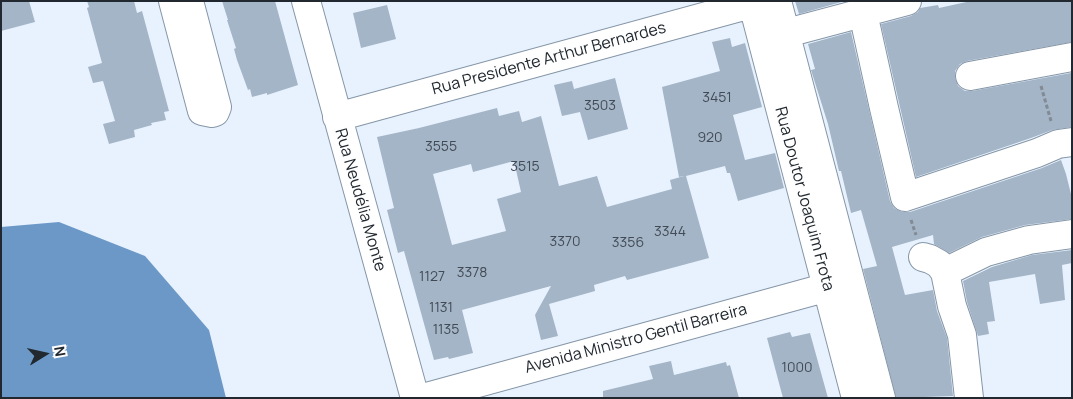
<!DOCTYPE html>
<html>
<head>
<meta charset="utf-8">
<style>
  body { margin:0 }
  #map { position:relative; width:1073px; height:399px; overflow:hidden; background:#e8f2fe; font-family:Manrope,sans-serif }
  canvas { display:block }
  .frame { position:absolute; inset:0; border:2px solid #21282f; pointer-events:none }
  .north { position:absolute; left:20px; top:329px; width:50px; height:50px; -webkit-text-stroke:4px #fefefe; paint-order:stroke; rotate:80deg; font-size:14px; font-weight:700; line-height:20px; text-align:center; color:#21282f }
  .north::after { content:''; display:block; margin:auto; width:18px; height:22px; background:#21282f; clip-path:polygon(50% 0,100% 100%,50% 72%,0 100%) }
</style>
</head>
<body>
<div id="map">
<canvas width="1073" height="399"></canvas>
<div class="frame"></div>
<div class="north">N</div>
</div>
<script>
const c = document.querySelector('canvas').getContext('2d');
c.lineJoin = 'round';
function fill(path, color) { c.fillStyle = color; c.fill(path, 'evenodd'); }
const poly = rows => new Path2D(rows.map(r => 'M' + r).join(''));
function strokePath(path, color, width, dash) { c.strokeStyle = color; c.lineWidth = width; c.lineCap = dash ? 'butt' : 'round'; c.setLineDash(dash || []); c.stroke(path); }
function write(font, color, halo, rows, align = 'center') {
  c.font = font + ' Manrope,sans-serif'; c.lineWidth = 4.5; c.setLineDash([]); c.textBaseline = 'middle'; c.strokeStyle = halo; c.fillStyle = color; for (const [text, x, y, turn = 0] of rows) {
    c.save(); c.translate(x, y); c.rotate((+turn || 0) * Math.PI / 180); c.textAlign = isNaN(turn) ? turn : align; if (halo) c.strokeText(text, 0, 0); c.fillText(text, 0, 0); c.restore();
  }
}
fill(poly([
  [59,222,145,256,209,330,226,398,1,398,1,227]
]), '#6c98c7');
fill(poly([
  [1,1,29,1,35,22,1,31],
  [87,1,134,1,137,13,142,11,169,111,164,112,166,120,151,123,152,125,134,130,135,137,109,144,103,124,115,121,103,81,93,83,88,67,102,63,87,8,89,7],
  [222,1,275,1,298,85,267,95,267,93,252,97,250,89,248,90,237,60,234,49,236,48,227,20,228,20],
  [795,1,845,1,799,14],
  [971,1,1072,1,1072,42,967,61,960,64,955,71,955,78,958,86,965,91,972,91,1071,73,1072,127,1052,130,1031,138,916,177,881,24,911,16,918,12,920,8,938,5,939,8],
  [387,5,396,39,361,48,353,13],
  [851,32,890,201,894,208,902,212,910,212,1042,168,1061,160,1066,174,1072,198,1072,219,1025,225,982,237,949,253,934,244,933,235,892,247,905,295,933,290,937,311,947,338,953,396,896,398,863,269,877,266,861,210,851,213,841,171,839,171,828,124,811,70,815,69,808,44],
  [730,38,732,47,745,43,762,107,733,115,745,160,775,153,784,188,738,201,730,173,727,173,725,166,686,176,709,258,627,280,625,276,594,285,595,291,588,293,549,304,558,336,541,340,535,315,551,286,462,310,473,353,449,359,448,357,434,360,404,251,398,253,387,210,394,208,377,137,419,128,497,108,499,116,519,111,522,122,541,116,559,186,597,176,607,207,672,189,670,180,684,176,679,177,662,87,720,71,712,42],
  [514,161,521,192,497,199,506,231,452,245,433,174,471,164,473,172],
  [615,78,628,129,588,140,580,112,562,116,554,85,572,81,574,89],
  [1072,250,1072,263,1062,265,1065,300,1040,304,1035,274,989,282,995,321,987,322,989,334,978,336,967,302,963,281,992,267,1032,255],
  [790,332,792,337,810,333,828,398,783,398,767,338],
  [671,361,674,375,726,362,727,366,730,365,739,398,603,398,603,391,653,379,649,366]
]), '#a4b5c7');
const minor = poly([
  [173,1,202,111,212,113,215,112,217,107,189,1],
  [306,1,415,398],
  [752,1,856,398],
  [777,1,881,398],
  [863,13,884,108,905,197,1037,153,1058,144,1072,142],
  [768,38,907,1],
  [970,76,1072,57],
  [337,117,762,1],
  [923,257,930,259,939,264,945,272,952,306,962,335,969,398],
  [945,272,986,252,1029,240,1072,234],
  [423,398,850,281]
]);
strokePath(minor, '#8596a7', 30);
strokePath(poly([
  [1041,86,1051,121],
  [911,220,916,235]
]), '#828a94', 3, [4, 2.5]);
strokePath(minor, '#fff', 28);
write('14px', '#424b55', null, [
  ["3451",717,98],
  ["3503",600,106],
  ["920",710,138],
  ["3555",441,147],
  ["3515",525,167],
  ["3344",670,232],
  ["3370",565,242],
  ["3356",628,243],
  ["3378",472,273],
  ["1127",432,277],
  ["1131",441,308],
  ["1135",446,330],
  ["1000",797,368]
]);
write('16px', '#21282f', '#fefefe', [
  ["Rua Presidente Arthur Bernardes",549,59,-15],
  ["Rua Doutor Joaquim Frota",804,199,75],
  ["Rua Neudélia Monte",360,200,74],
  ["Avenida Ministro Gentil Barreira",636,339,-15]
]);
</script>
</body>
</html>
